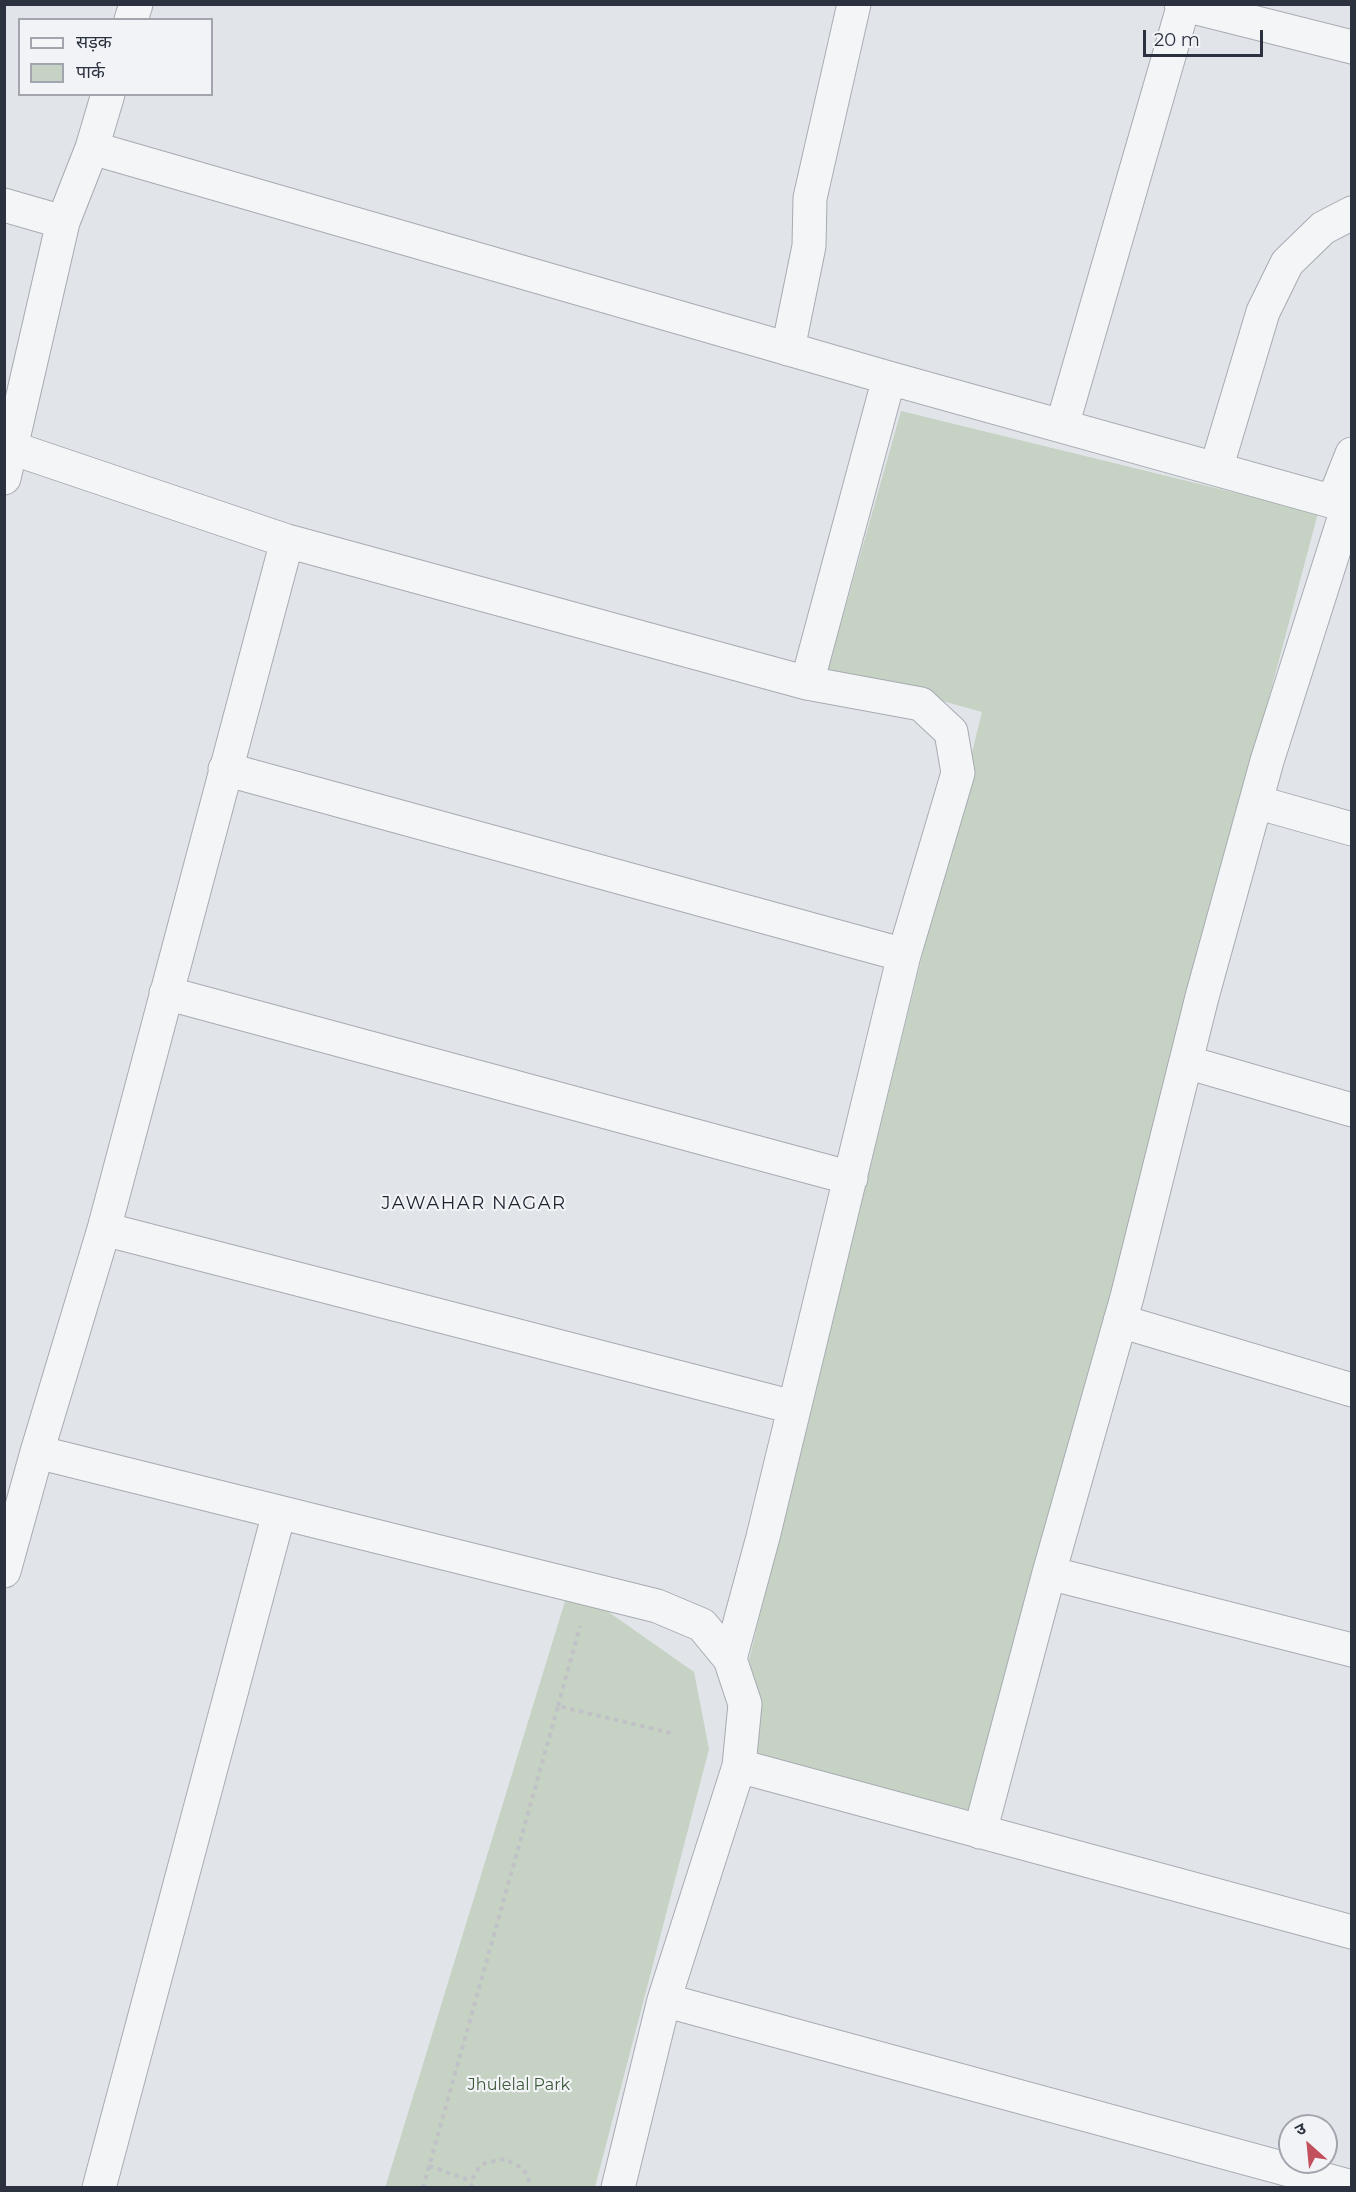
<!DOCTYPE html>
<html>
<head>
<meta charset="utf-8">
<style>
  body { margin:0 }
  #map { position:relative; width:1356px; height:2192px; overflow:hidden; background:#e1e4e8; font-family:Montserrat,"Noto Sans Devanagari",sans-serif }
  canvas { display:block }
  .frame { position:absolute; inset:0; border:6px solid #2b313f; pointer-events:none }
  .legend { position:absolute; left:18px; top:18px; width:195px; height:78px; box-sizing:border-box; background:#f1f3f6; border:2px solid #a2a5ad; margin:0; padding:8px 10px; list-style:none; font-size:18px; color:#2b313f }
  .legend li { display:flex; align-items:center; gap:12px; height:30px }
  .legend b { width:30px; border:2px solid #a2a5ad }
  .north { position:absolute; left:1278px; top:2114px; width:60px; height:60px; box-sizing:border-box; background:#f1f3f6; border:2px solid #a2a5ad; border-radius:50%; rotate:333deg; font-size:16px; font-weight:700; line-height:24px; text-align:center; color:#2b313f }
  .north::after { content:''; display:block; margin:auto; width:21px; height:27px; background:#c2515d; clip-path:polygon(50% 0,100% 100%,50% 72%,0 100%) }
  .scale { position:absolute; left:1143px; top:30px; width:120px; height:27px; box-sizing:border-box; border:3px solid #2b313f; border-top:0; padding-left:8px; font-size:18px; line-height:21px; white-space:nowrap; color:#2b313f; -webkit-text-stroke:4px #f1f3f6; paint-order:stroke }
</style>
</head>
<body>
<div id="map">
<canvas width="1356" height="2192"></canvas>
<div class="frame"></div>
<ul class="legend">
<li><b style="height:8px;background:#f4f5f7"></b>सड़क</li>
<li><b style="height:16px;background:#c6d2c3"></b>पार्क</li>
</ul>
<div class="north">उ</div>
<div class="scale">20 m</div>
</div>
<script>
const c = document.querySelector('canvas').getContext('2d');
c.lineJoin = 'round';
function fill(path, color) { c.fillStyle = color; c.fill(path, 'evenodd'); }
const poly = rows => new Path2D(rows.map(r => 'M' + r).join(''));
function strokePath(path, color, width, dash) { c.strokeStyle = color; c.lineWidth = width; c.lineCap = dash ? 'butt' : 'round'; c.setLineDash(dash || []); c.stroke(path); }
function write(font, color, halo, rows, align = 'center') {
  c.font = font + ' Montserrat,sans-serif'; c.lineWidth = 4.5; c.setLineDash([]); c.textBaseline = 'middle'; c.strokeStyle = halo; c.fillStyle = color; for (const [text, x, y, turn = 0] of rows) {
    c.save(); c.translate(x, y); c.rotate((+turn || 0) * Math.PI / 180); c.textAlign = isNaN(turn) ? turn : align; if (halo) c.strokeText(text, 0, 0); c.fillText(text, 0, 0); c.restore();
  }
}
fill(poly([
  [901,411,1318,513,972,1816,758,1753,759,1709,749,1660,982,712,828,669],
  [570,1585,694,1672,709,1749,595,2187,385,2188]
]), '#c6d2c3');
const minor = poly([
  [1181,4,1352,47],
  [131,20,136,4],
  [92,148,889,378,1352,507],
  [4,205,63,222],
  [788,349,809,246,810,198,854,4],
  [1062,426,1184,4],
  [12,448,287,541,807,683,921,704,951,732,958,773,904,955,763,1537,730,1659],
  [1216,469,1263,312,1287,263,1323,228,1352,213],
  [4,478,63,222,92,148,108,94],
  [1333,502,1352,454],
  [807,683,889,378],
  [225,769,904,955],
  [1256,802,1352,829],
  [166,993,851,1178],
  [1186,1062,1352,1110],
  [104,1229,793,1407],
  [1120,1321,1352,1390],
  [37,1452,657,1606,702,1625,730,1659,745,1704,739,1766,664,2000,618,2188],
  [4,1571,37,1452,104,1229,287,541],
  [1049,1573,1352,1650],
  [739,1766,1352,1932],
  [980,1832,1049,1573,1127,1297,1202,997,1267,761,1348,506],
  [664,2000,1352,2187],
  [99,2188,279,1513]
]);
strokePath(minor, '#a7abb2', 35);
strokePath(poly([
  [558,1706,580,1626],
  [429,2166,472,2181],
  [423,2188,558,1706,675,1734],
  [471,2188,473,2178,478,2169,485,2163,505,2159,522,2168,528,2176,530,2188]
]), '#c0c2c7', 4, [4.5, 4.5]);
strokePath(minor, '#f4f5f7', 33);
write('16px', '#3e5939', '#f1f3f6', [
  ["Jhulelal Park",519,2085]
]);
c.letterSpacing = '1.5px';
write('18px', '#1d2230', '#f1f3f6', [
  ["JAWAHAR NAGAR",474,1204]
]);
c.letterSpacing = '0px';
</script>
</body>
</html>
